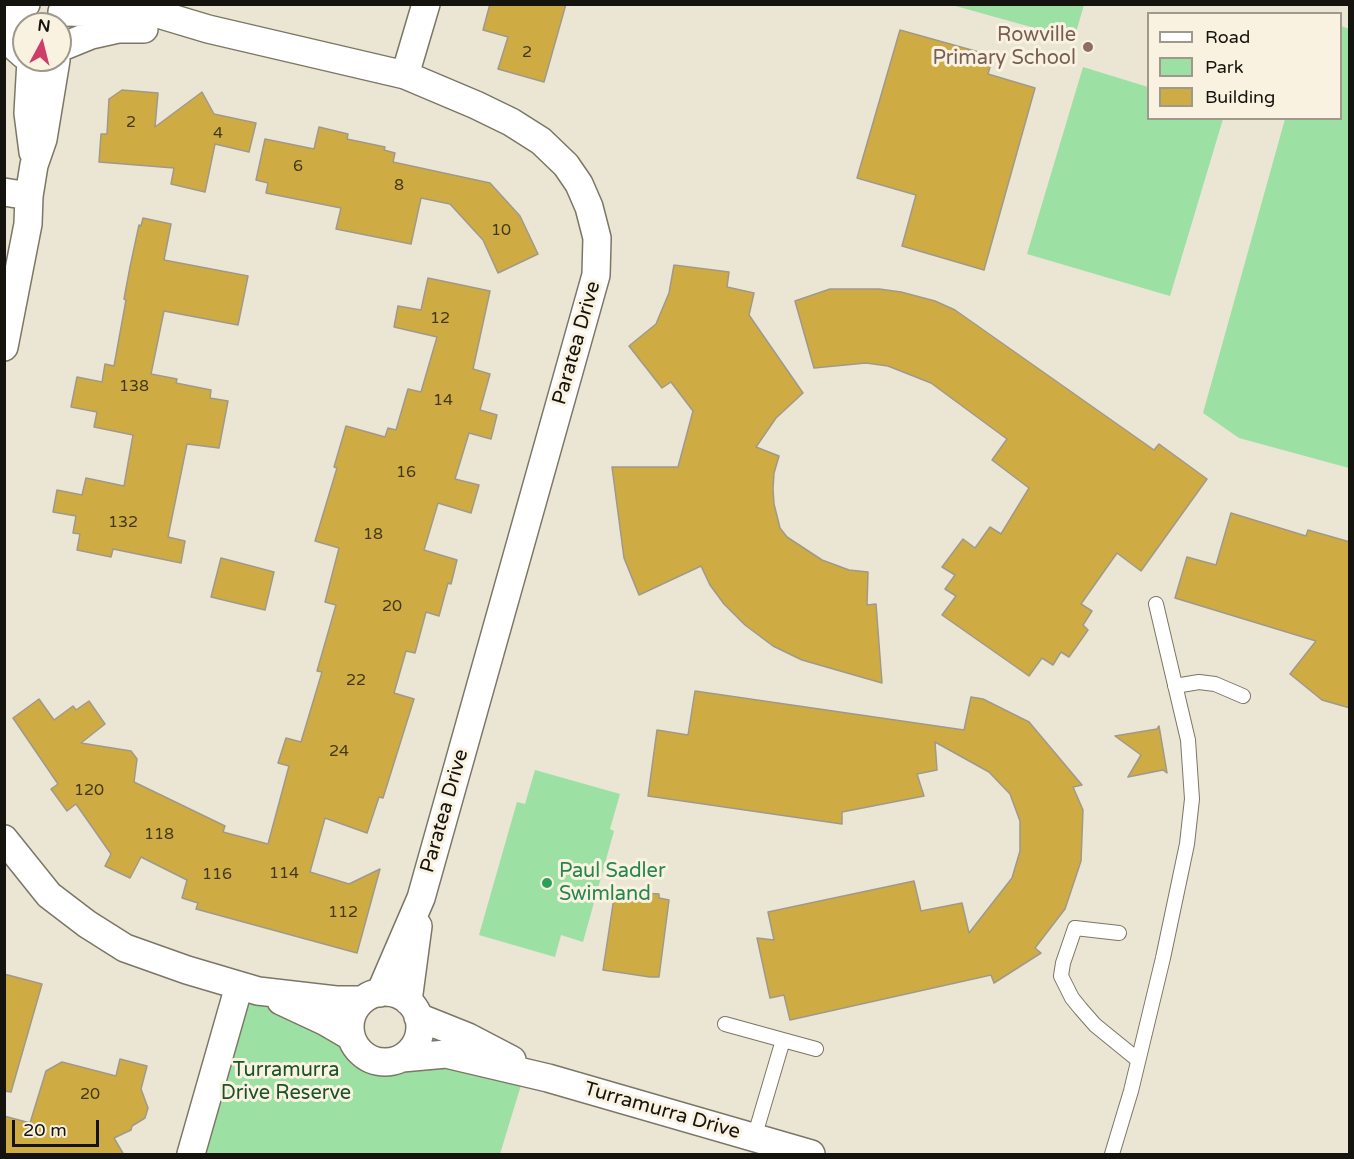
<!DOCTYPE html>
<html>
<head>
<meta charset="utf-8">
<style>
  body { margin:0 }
  #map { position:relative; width:1354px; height:1159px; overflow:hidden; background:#ebe5d3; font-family:"Varela Round",sans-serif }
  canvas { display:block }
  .frame { position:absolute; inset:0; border:6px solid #15130d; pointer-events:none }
  .legend { position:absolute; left:1147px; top:12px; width:195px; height:108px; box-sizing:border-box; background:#f9f2e0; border:2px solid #9e998c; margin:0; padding:8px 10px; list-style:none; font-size:18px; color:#15130d }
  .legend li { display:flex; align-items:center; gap:12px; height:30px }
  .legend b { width:30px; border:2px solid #9e998c }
  .north { position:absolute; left:12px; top:12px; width:60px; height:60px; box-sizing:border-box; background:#f9f2e0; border:2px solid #9e998c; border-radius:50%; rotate:7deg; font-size:16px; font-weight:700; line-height:24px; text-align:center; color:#15130d }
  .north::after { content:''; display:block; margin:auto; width:21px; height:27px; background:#cd3f69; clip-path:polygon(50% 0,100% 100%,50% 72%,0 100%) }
  .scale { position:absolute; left:12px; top:1120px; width:87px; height:27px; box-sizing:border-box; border:3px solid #15130d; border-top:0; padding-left:8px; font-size:18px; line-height:21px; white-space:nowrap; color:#15130d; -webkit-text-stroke:4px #f9f2e0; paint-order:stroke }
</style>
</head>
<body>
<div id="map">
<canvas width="1354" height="1159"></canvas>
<div class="frame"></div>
<ul class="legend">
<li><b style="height:8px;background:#fff"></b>Road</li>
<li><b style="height:16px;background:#9ce0a4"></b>Park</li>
<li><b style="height:16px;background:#ceac43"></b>Building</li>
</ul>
<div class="north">N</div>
<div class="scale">20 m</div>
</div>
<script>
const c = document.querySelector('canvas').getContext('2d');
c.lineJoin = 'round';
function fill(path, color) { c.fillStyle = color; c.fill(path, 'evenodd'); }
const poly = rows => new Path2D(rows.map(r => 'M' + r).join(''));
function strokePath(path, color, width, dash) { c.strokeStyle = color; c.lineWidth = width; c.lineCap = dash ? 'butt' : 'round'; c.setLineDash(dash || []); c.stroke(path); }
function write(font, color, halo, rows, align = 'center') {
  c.font = font + ' "Varela Round",sans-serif'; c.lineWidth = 6; c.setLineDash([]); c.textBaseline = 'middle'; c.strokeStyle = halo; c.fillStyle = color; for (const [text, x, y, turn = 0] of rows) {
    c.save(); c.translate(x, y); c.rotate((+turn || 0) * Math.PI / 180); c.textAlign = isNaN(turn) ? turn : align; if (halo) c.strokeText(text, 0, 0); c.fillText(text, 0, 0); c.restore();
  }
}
fill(poly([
  [952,5,1084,4,1084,5,1074,39],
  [1341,26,1350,29,1349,468,1239,438,1203,413,1285,119,1340,118],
  [1083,67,1148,87,1148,118,1223,119,1170,296,1027,254],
  [535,770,620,794,610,829,614,831,583,942,561,935,555,957,479,935,517,802,525,804],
  [239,986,355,1046,362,1054,371,1060,382,1063,525,1072,500,1154,192,1154]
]), '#9ce0a4');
const building = poly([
  [490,4,566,4,544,82,498,69,508,37,483,30,490,4],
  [900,30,993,56,988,74,1035,88,984,270,902,246,916,195,857,178,900,30],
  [122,90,158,93,155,127,202,92,214,114,256,123,249,152,215,144,205,192,171,184,174,168,99,162,101,134,107,134,109,99,122,90],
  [319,127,348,134,347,139,385,147,384,150,395,153,393,162,490,183,520,216,538,254,498,273,483,240,450,204,421,198,411,244,336,229,341,208,266,193,268,183,256,180,265,139,314,149,319,127],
  [143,218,171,224,164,260,248,276,238,325,164,311,151,374,177,379,176,383,211,390,210,398,228,401,219,448,187,444,168,537,185,541,181,563,113,549,111,557,77,550,80,534,73,533,76,516,53,512,57,490,82,495,86,478,124,486,133,435,94,427,97,412,71,407,77,377,102,382,105,364,114,366,126,300,124,299,130,267,139,225,141,226,143,218],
  [674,265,729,272,727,287,754,293,749,315,803,393,776,418,756,447,779,456,774,473,773,489,774,504,780,528,787,537,822,560,849,570,868,572,867,605,876,604,882,683,802,660,773,646,745,625,724,604,710,585,701,566,639,595,624,558,612,467,678,467,693,411,671,382,662,388,629,346,656,324,669,293,674,265],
  [428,278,490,291,473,369,490,374,480,410,497,415,491,439,469,433,455,479,479,485,471,513,438,503,424,550,457,560,451,584,448,583,439,616,426,612,415,653,406,651,394,693,414,699,383,798,379,797,367,833,325,818,310,872,349,884,380,869,357,953,196,909,198,903,182,898,187,880,141,857,130,878,105,866,111,854,76,804,67,811,51,789,58,784,13,718,39,699,54,720,73,706,76,710,89,701,105,724,81,743,131,751,137,759,134,782,225,826,223,832,268,844,289,766,278,763,286,738,301,742,322,672,317,671,336,605,325,602,339,548,315,541,337,468,334,467,346,426,385,437,388,428,396,430,408,389,421,392,437,337,394,327,398,306,421,310,428,278],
  [830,289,879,289,901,292,935,301,955,310,1154,450,1159,444,1207,479,1141,571,1117,553,1081,604,1092,611,1083,625,1088,630,1069,657,1061,652,1053,665,1042,658,1029,676,942,615,956,596,945,589,955,575,942,567,963,539,975,548,990,527,1001,534,1029,488,992,460,1007,439,931,383,888,366,866,363,814,368,795,301,830,289],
  [1231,513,1306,536,1308,530,1350,542,1350,708,1322,700,1290,674,1316,641,1175,598,1187,557,1216,565,1231,513],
  [221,558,274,572,265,610,211,597,221,558],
  [695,691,964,730,971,697,983,699,1029,722,1082,785,1073,787,1083,810,1081,861,1065,909,1035,948,1041,953,994,983,991,975,790,1020,784,995,770,998,757,938,774,940,768,912,914,881,921,911,962,903,969,933,1012,878,1020,851,1020,821,1010,794,989,772,935,742,937,770,917,774,924,796,842,812,842,824,648,796,657,730,688,735,695,691],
  [1159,726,1167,773,1163,770,1128,777,1141,755,1115,736,1157,729,1159,726],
  [615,891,659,894,659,898,669,900,659,977,650,977,603,970,615,891],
  [4,974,42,984,11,1092,4,1091,4,974],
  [120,1059,147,1066,141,1089,148,1108,145,1118,132,1126,131,1130,114,1138,124,1155,4,1155,4,1116,30,1123,46,1071,62,1062,116,1076,120,1059]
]);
fill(building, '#ceac43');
strokePath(building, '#a09989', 1.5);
const lane = poly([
  [1175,686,1199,682,1215,684,1243,696],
  [1119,933,1075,928,1063,963,1061,976,1072,998,1081,1009,1095,1025,1138,1060],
  [725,1024,783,1040,754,1138],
  [783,1040,816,1049],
  [1112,1154,1131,1091,1163,958,1187,844,1192,799,1188,740,1156,604]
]);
const street = poly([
  [62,12,158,14,208,29,405,75,476,105,511,122,541,141,566,165,579,184,589,207,597,238,596,275,421,898,380,993],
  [64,46,91,35,118,29,144,29],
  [24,55,16,48,10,31,15,14,26,4],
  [31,60,28,113,33,152],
  [405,75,426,4],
  [4,192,29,196],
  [4,347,28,224,29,196,34,165,43,139,56,60],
  [4,839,49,895,87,924,125,948,187,970,258,991,336,1000,362,1000],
  '350 1027a35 35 0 1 1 70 0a35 35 0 1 1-70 0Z',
  [281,1001,326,1022,350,1036],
  [408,1001,418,926],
  [418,1017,468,1037,512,1060],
  [402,1058,446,1054,548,1078,811,1154],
  [191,1154,239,986]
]);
strokePath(lane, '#7b7666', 16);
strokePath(street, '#7b7666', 30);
strokePath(lane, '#fff', 14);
strokePath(street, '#fff', 27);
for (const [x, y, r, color] of [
  [1088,47,6,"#8d6e63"],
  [547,883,6,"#2e9e5b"]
]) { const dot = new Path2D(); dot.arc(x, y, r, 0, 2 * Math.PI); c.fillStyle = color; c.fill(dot); strokePath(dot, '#f9f2e0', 2); }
write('16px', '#43391a', null, [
  ["2",527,53],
  ["2",131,123],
  ["4",218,134],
  ["6",298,167],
  ["8",399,186],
  ["10",501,231],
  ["12",440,319],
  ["138",134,387],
  ["14",443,401],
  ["16",406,473],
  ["132",123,523],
  ["18",373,535],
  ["20",392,607],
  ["22",356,681],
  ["24",339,752],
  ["120",89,791],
  ["118",159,835],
  ["114",284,874],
  ["116",217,875],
  ["112",343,913],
  ["20",90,1095]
]);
write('20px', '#785e54', '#f9f2e0', [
  ["Rowville",1076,36],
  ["Primary School",1076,59]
], 'right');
write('20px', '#15130d', '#f9f2e0', [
  ["Paratea Drive",577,343,-74],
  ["Paratea Drive",445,811,-74],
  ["Turramurra Drive",662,1111,16]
]);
write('20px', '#27864d', '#f9f2e0', [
  ["Paul Sadler",559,872],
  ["Swimland",559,895]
], 'left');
write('20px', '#1a5326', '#f9f2e0', [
  ["Turramurra",286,1071],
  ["Drive Reserve",286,1094]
]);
</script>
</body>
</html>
